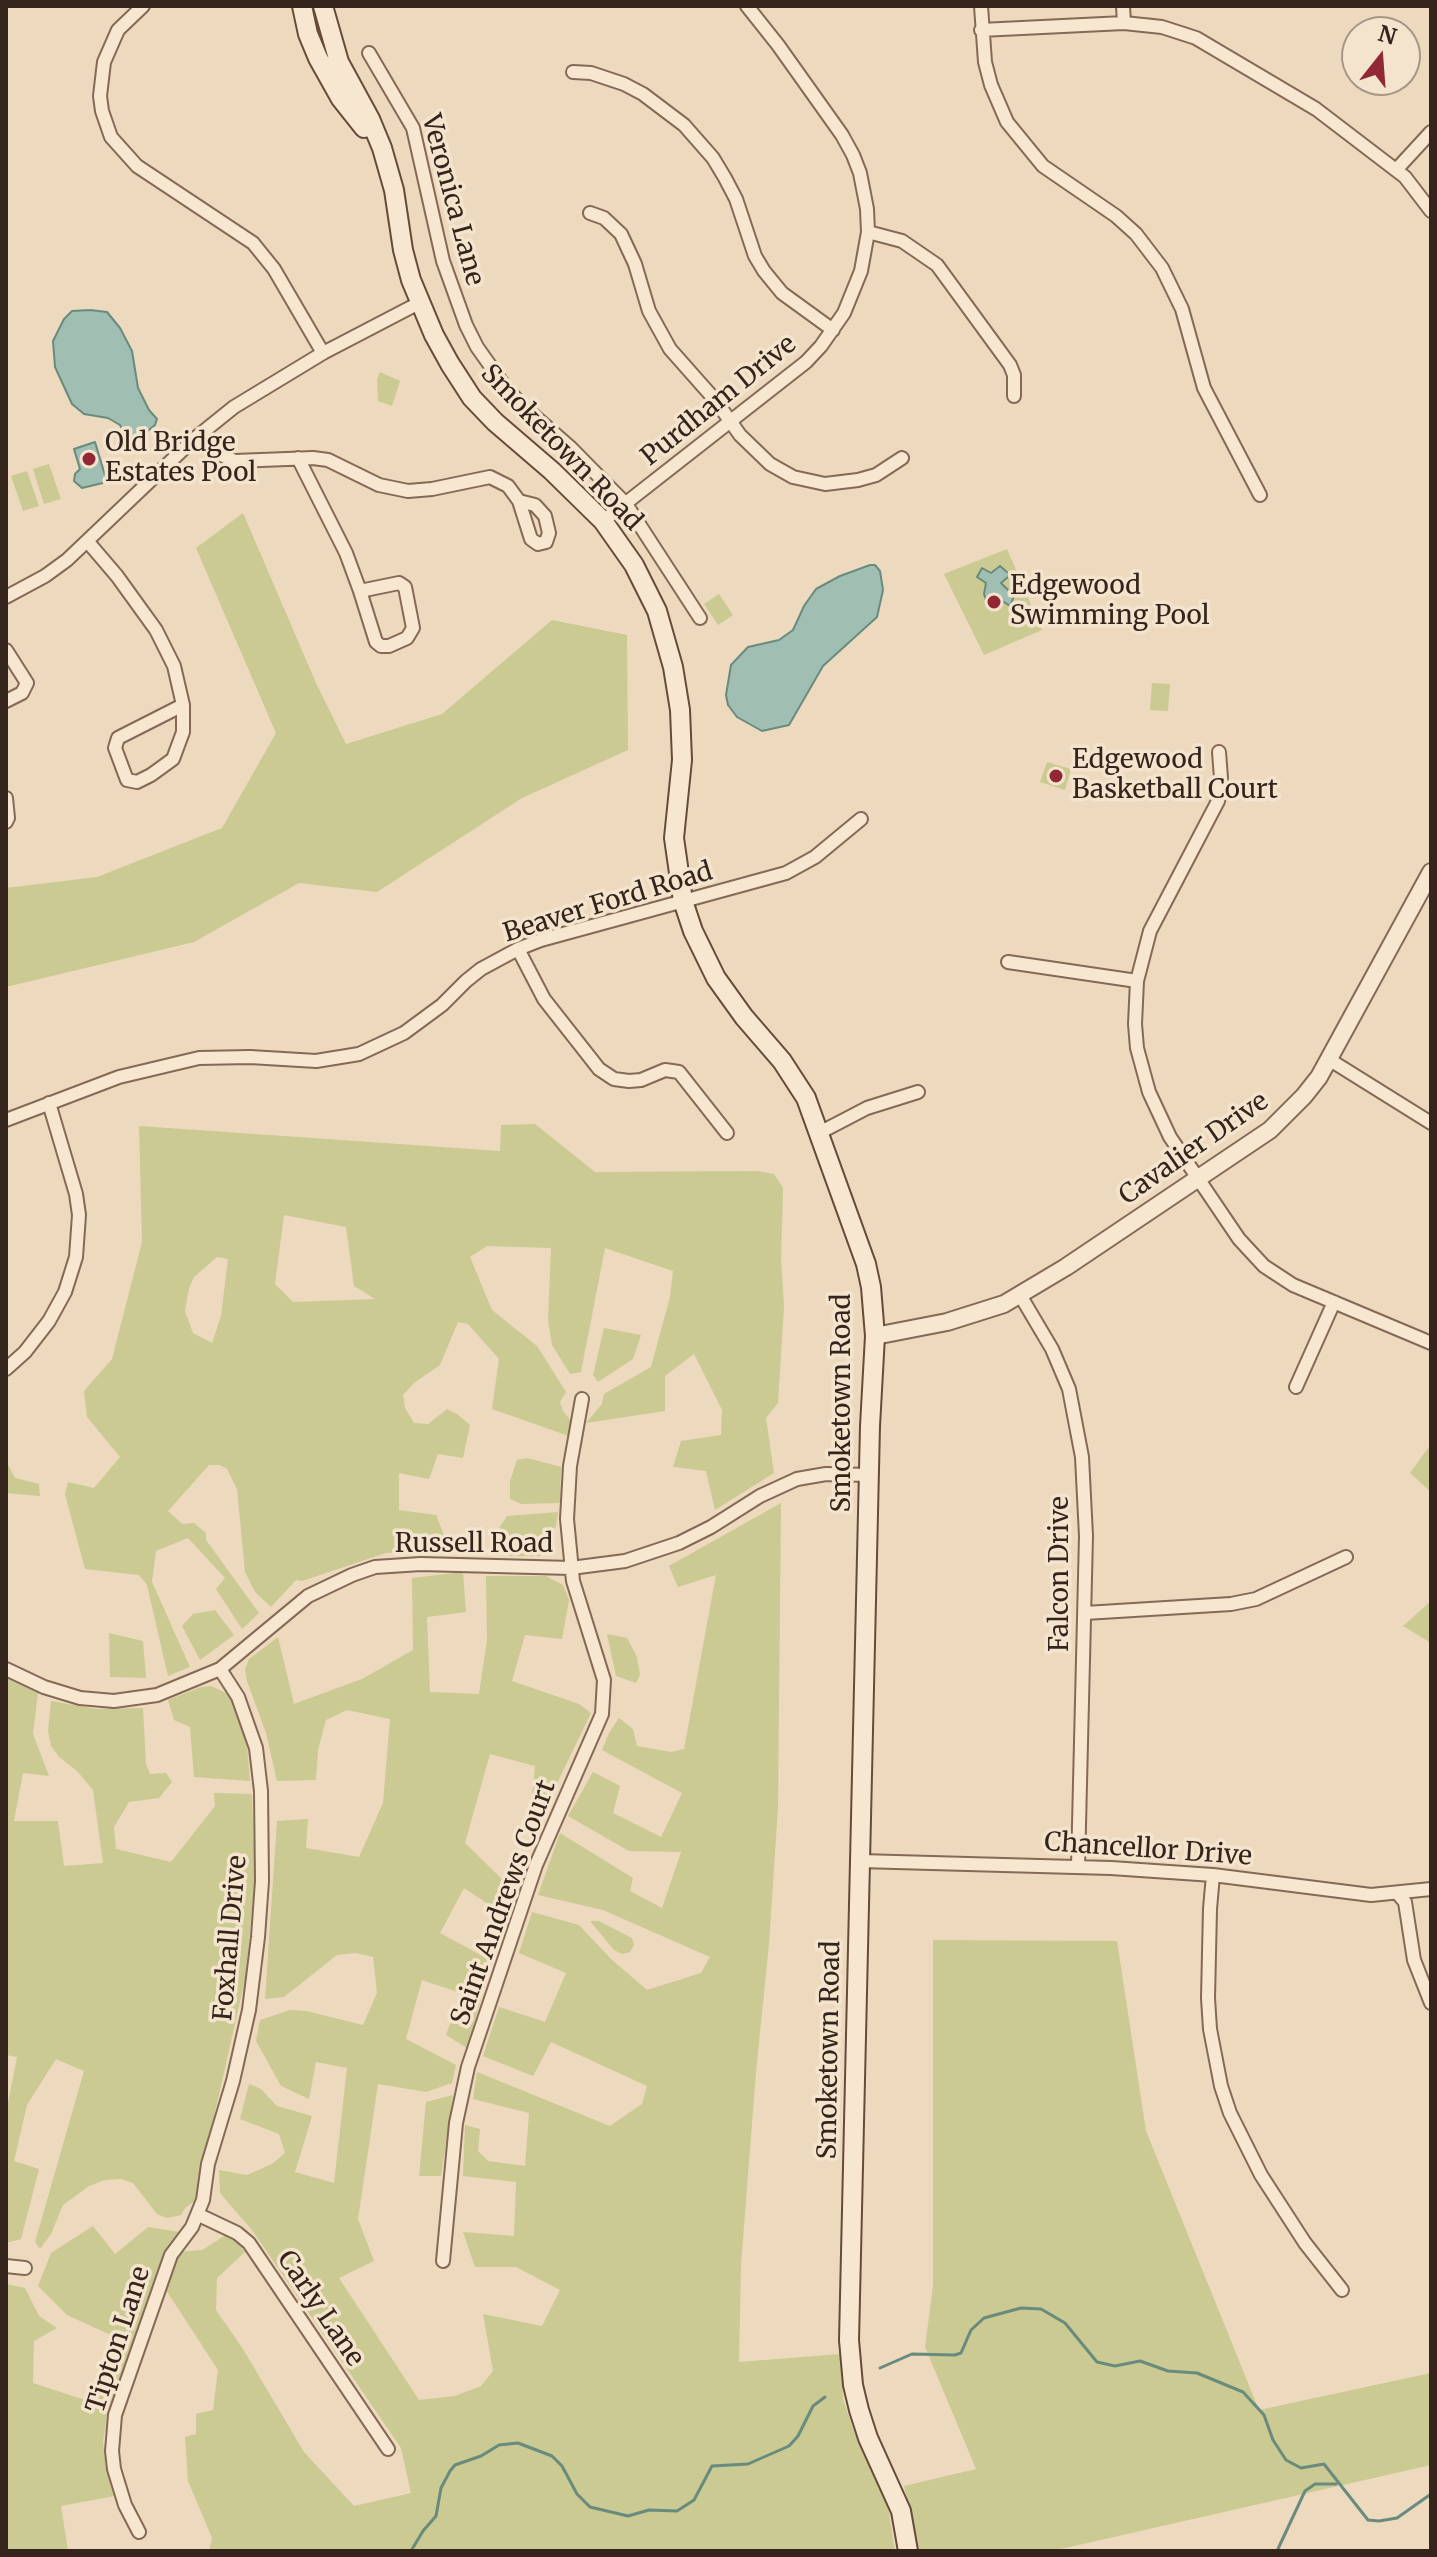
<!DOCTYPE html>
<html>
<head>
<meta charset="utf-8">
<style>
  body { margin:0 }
  #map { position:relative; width:1437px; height:2557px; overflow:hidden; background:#edd9be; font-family:Merriweather,serif }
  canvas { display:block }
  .frame { position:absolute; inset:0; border:8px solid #34241b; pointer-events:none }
  .north { position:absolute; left:1341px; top:16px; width:80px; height:80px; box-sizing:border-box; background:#f4e4cd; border:2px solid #a79786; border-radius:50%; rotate:17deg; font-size:22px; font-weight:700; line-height:32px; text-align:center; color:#34241b }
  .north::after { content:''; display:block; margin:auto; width:28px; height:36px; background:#922836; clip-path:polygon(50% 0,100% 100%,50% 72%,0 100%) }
</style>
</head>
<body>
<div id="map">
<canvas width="1437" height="2557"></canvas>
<div class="frame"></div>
<div class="north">N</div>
</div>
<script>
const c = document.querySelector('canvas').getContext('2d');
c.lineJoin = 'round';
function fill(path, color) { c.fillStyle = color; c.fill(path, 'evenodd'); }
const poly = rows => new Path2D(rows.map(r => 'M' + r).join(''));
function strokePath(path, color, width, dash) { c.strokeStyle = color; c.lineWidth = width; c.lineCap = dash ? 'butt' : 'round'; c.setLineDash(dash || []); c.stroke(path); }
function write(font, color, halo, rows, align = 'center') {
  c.font = font + ' Merriweather,serif'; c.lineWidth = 7; c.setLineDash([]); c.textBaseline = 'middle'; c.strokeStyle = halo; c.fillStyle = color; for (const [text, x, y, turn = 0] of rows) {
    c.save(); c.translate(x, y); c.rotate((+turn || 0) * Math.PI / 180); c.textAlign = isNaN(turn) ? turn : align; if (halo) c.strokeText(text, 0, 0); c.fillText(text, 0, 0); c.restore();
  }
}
fill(poly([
  [380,372,400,381,392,406,378,401,377,379],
  [49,464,61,499,44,504,33,469],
  [27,471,39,506,23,511,11,476],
  [243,513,316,683,346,744,442,714,552,620,627,635,628,750,522,798,377,892,299,883,194,942,6,987,6,888,97,877,222,828,276,733,196,548],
  [1007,549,1042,630,984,655,944,574],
  [719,594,733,615,718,625,704,604],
  [1152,683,1170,684,1168,711,1150,710],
  [1047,762,1071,769,1065,790,1040,782],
  [535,1124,595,1172,757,1171,774,1174,783,1188,781,1259,784,1306,778,1403,766,1418,774,1473,715,1510,706,1471,673,1467,681,1441,721,1435,722,1410,694,1354,665,1376,665,1411,586,1423,602,1404,604,1394,651,1367,670,1297,673,1271,605,1248,581,1372,570,1374,552,1345,548,1320,551,1248,487,1246,470,1257,492,1310,537,1346,566,1392,560,1402,563,1411,571,1421,569,1436,492,1409,499,1359,468,1324,458,1322,440,1365,414,1383,403,1395,405,1408,414,1423,428,1424,447,1409,457,1414,470,1425,463,1458,438,1454,429,1479,399,1473,399,1510,436,1515,450,1550,386,1553,302,1581,296,1580,271,1607,255,1592,245,1572,237,1489,227,1469,219,1465,209,1465,168,1511,182,1524,194,1523,206,1533,206,1540,259,1613,242,1629,216,1589,225,1578,188,1538,156,1551,152,1582,190,1667,168,1676,147,1585,139,1575,85,1569,65,1494,68,1482,94,1488,120,1457,87,1417,84,1391,112,1359,142,1242,139,1126,500,1151,501,1125],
  [284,1215,346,1227,354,1286,375,1299,293,1302,275,1284],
  [217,1257,228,1259,221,1316,212,1343,193,1333,185,1311,189,1288,194,1277],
  [604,1328,641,1335,633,1359,598,1382,593,1375],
  [1431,1444,1431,1492,1410,1473],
  [527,1458,561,1467,560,1503,521,1504,510,1499,510,1481,517,1460],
  [6,1461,15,1478,39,1484,40,1496,6,1493],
  [781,1503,778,1807,769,1944,756,2072,741,2265,739,2362,841,2354,843,2399,855,2434,888,2507,895,2551,209,2551,212,2538,188,2481,185,2437,196,2434,196,2414,213,2410,218,2370,166,2290,178,2252,202,2250,229,2233,245,2252,217,2278,216,2310,243,2349,304,2452,354,2506,411,2493,401,2448,252,2230,220,2193,219,2170,247,2175,272,2164,285,2153,279,2134,240,2119,249,2084,261,2089,277,2106,312,2116,295,2172,334,2183,347,2068,316,2062,309,2099,281,2086,256,2041,260,2020,290,2010,306,2011,363,2025,377,1993,373,1957,356,1953,337,1955,284,1997,265,1999,277,1821,308,1819,306,1848,359,1857,383,1803,390,1719,347,1710,326,1720,318,1750,316,1780,277,1781,266,1733,247,1681,245,1669,249,1659,278,1637,294,1704,362,1679,413,1650,412,1578,463,1572,466,1612,427,1617,430,1692,479,1694,487,1640,486,1576,546,1576,563,1585,569,1600,562,1639,525,1635,512,1681,579,1704,591,1713,545,1808,532,1796,535,1766,490,1754,465,1843,508,1885,510,1899,503,1914,464,1888,440,1933,492,1961,467,2048,446,2035,461,1993,422,1980,406,2039,456,2065,452,2083,426,2092,378,2084,358,2219,374,2261,339,2278,419,2400,455,2396,481,2386,493,2371,483,2314,542,2326,560,2290,516,2267,475,2267,463,2232,514,2236,516,2182,463,2176,465,2125,480,2129,478,2151,488,2161,525,2166,529,2113,473,2099,477,2072,610,2126,642,2104,647,2086,551,2042,533,2076,483,2056,499,2007,545,2022,566,1973,519,1953,532,1912,579,1925,611,1959,647,1990,701,1973,710,1957,603,1910,538,1895,560,1833,633,1878,630,1891,662,1908,681,1852,629,1851,568,1816,593,1772,620,1786,613,1813,661,1837,682,1793,602,1750,609,1733,619,1718,633,1729,637,1746,671,1752,684,1749,716,1575,678,1587,669,1566],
  [558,1512,556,1526,540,1556,508,1556,499,1528,507,1516],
  [1431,1601,1431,1643,1403,1626],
  [215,1610,234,1635,200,1660,182,1626,193,1614],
  [109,1633,143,1641,146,1678,110,1677],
  [607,1634,627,1638,637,1657,640,1675,636,1683,616,1676],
  [6,1678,38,1693,33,1734,49,1776,23,1773,14,1821,58,1821,64,1866,103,1863,93,1790,77,1771,59,1757,51,1746,48,1731,51,1701,96,1709,143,1708,146,1764,150,1774,166,1773,172,1782,159,1798,129,1802,114,1827,116,1849,171,1862,215,1806,214,1793,252,1794,255,1876,246,1975,195,2201,185,2208,181,2215,167,2218,157,2214,133,2183,121,2179,105,2180,89,2186,63,2205,51,2234,40,2249,35,2242,84,2071,56,2059,27,2105,14,2161,39,2169,21,2239,6,2243,6,2113,17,2057,6,2055],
  [211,1686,228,1694,235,1706,247,1745,250,1781,194,1777,190,1727,174,1720,168,1700,201,1687],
  [590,1921,599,1921,632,1938,634,1945,630,1952,622,1954,614,1950],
  [933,1940,1117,1941,1146,2131,1259,2410,1431,2373,1431,2465,1052,2551,919,2551,904,2486,976,2469,925,2347,933,2286],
  [453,2095,441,2176,419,2176,426,2102],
  [93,2226,115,2254,148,2227,180,2232,165,2251,107,2415,103,2442,106,2469,115,2496,61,2506,68,2551,6,2551,6,2284,25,2288,39,2316,57,2328,34,2341,33,2383,94,2403,115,2337,67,2315,38,2286,51,2253]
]), '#caca92');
const water = poly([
  [90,310,107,312,120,328,132,351,138,388,149,410,157,419,155,425,144,434,143,442,135,446,129,443,120,425,108,418,84,414,72,404,55,367,53,341,64,319,72,311,90,310],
  [95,442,107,482,82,488,74,481,75,474,80,469,74,449,95,442],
  [870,565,875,565,880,571,883,590,877,617,823,666,789,725,762,731,737,717,728,705,726,695,731,665,748,647,779,640,793,630,804,606,816,589,840,576,870,565],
  [1000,566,1008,573,1008,577,1001,583,1014,596,1010,606,998,598,986,600,984,594,986,583,977,577,982,568,991,573,1000,566]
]);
fill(water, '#a1beb2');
strokePath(water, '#698b7e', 2);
strokePath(poly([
  [880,2368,912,2354,955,2355,961,2353,971,2330,984,2318,1021,2308,1041,2309,1065,2323,1097,2362,1115,2366,1140,2361,1168,2371,1197,2373,1243,2392,1264,2415,1273,2440,1286,2460,1301,2468,1324,2464,1368,2520,1379,2521,1397,2518,1431,2494],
  [411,2551,423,2531,436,2516,441,2488,450,2471,455,2465,481,2456,499,2445,518,2443,552,2456,562,2466,577,2494,590,2507,628,2516,649,2510,677,2511,694,2500,712,2466,748,2464,789,2446,798,2436,813,2406,825,2397],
  [1277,2551,1305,2491,1315,2484,1336,2484]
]), '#698b7e', 3);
const minor = poly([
  [143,6,118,30,104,62,100,96,102,111,111,137,137,166,253,243,274,269,323,353],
  [981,6,985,62,991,85,1007,122,1043,166,1116,216,1136,234,1162,268,1182,309,1204,388,1260,495],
  [1123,6,1124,23],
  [981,30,1124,23,1162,27,1196,38,1316,109,1405,177,1431,211],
  [369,53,413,128,443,261,466,325,477,347,506,388,523,406,571,448,626,504,700,618],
  [573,72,591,73,624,84,643,94,684,125,713,158,725,178,736,199,755,256,764,271,782,293,833,330],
  [1396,170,1431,132],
  [590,213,604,218,621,234,635,264,649,311,670,349,716,401,740,435,770,464,793,477,825,484,858,480,876,475,902,458],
  [868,232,902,241,937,265,1010,365,1014,375,1014,396],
  [199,435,214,452,235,461,313,458,328,460,379,485,408,491,432,489,490,477,508,486,519,501],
  [298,458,346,553,360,591],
  [519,501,535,505,545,516,549,533,546,542,538,544,531,539,519,501],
  [603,521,806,362,821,346,844,313,861,271,868,232,867,209,860,173,853,155,842,135,778,45,747,6],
  [88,542,117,576,156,630,174,666,183,705],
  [399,583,405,587,413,628,407,638,389,646,381,646,376,642,360,591,399,583],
  [6,597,45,576,67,560,193,440,234,407,323,353,419,303],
  [6,650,27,683,22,693,6,701],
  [183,705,183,732,173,759,151,775,137,782,127,780,115,748,118,738,183,705],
  [1219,752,1221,778,1218,801,1150,931,1137,981,1135,1024,1137,1048,1149,1092,1170,1137,1239,1239,1264,1266,1293,1285,1431,1343],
  [6,798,8,818,6,822],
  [518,949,544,999,599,1069,614,1079,629,1081,641,1080,665,1070,679,1072,727,1133],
  [1008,962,1137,981],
  [1330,1060,1431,1123],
  [6,1120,119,1077,199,1058,250,1057,316,1061,359,1054,404,1033,442,1005,466,981,481,969,518,949,541,940,786,873,815,857,861,819],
  [819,1133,867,1108,918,1092],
  [1020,1295,1052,1349,1069,1389,1082,1457,1086,1536,1078,1866],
  [6,1369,25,1352,49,1321,65,1292,76,1257,79,1215,76,1194,49,1103],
  [1296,1387,1334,1302],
  [1085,1613,1231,1604,1256,1599,1346,1557],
  [6,1669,44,1687,80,1698,114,1701,157,1695,220,1669,308,1596,352,1575,375,1567,421,1564,571,1568,625,1561,679,1543,711,1527,760,1496,797,1479,826,1474,869,1475],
  [860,1861,1111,1868,1213,1875,1371,1895,1431,1889],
  [1213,1875,1210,1909,1208,1998,1210,2029,1221,2086,1230,2113,1261,2175,1305,2243,1342,2290],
  [1398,1894,1405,1902,1414,1960,1431,2003],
  [199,2215,237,2233,249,2243,388,2449],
  [443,2261,456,2123,468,2067,536,1865,602,1714,604,1680,573,1581,567,1519,570,1466,582,1399],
  [6,2266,25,2268],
  [139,2532,125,2505,114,2469,112,2451,115,2415,171,2255,192,2227,203,2200,208,2164,233,2081,249,2010,258,1937,262,1881,261,1791,256,1748,238,1697,220,1669]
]);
const tertiary = poly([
  [875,1336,947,1322,1004,1304,1066,1267,1270,1130,1304,1096,1319,1077,1431,872]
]);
const secondary = poly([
  [302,6,308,34,318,58,341,99,364,128],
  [323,6,339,62,370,119,382,148,394,190,403,250,411,280,434,335,450,364,472,398,495,422,552,471,603,521,634,565,657,611,673,667,680,710,682,760,674,838,683,901,693,931,716,978,744,1017,782,1061,806,1098,866,1264,871,1287,875,1336,870,1426,849,2340,853,2385,859,2410,868,2438,901,2511,908,2551]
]);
strokePath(minor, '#846957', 16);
strokePath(tertiary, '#846957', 20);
strokePath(secondary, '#664b3a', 22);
strokePath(minor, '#f8e7d0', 12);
strokePath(tertiary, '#f8e7d0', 16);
strokePath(secondary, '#f8e7d0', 18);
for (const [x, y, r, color] of [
  [89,459,8,"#922836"],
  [994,602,8,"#922836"],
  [1056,776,8,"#922836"]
]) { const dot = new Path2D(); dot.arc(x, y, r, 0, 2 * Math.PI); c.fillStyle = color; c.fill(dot); strokePath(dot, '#f4e4cd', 3); }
write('26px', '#34241b', '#f4e4cd', [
  ["Veronica Lane",452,200,75],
  ["Purdham Drive",719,401,-39],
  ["Smoketown Road",561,448,46],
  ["Beaver Ford Road",608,903,-17],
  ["Cavalier Drive",1194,1149,-35],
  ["Smoketown Road",843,1403,-90],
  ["Russell Road",474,1545],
  ["Falcon Drive",1061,1574,-90],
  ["Chancellor Drive",1148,1850,4],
  ["Saint Andrews Court",504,1903,-70],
  ["Foxhall Drive",231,1938,-85],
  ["Smoketown Road",830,2050,-89],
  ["Carly Lane",320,2309,56],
  ["Tipton Lane",119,2340,-72]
]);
write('26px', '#34241b', '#f4e4cd', [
  ["Old Bridge",105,444],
  ["Estates Pool",105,474],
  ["Edgewood",1010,587],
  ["Swimming Pool",1010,617],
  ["Edgewood",1072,761],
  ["Basketball Court",1072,791]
], 'left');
</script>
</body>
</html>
